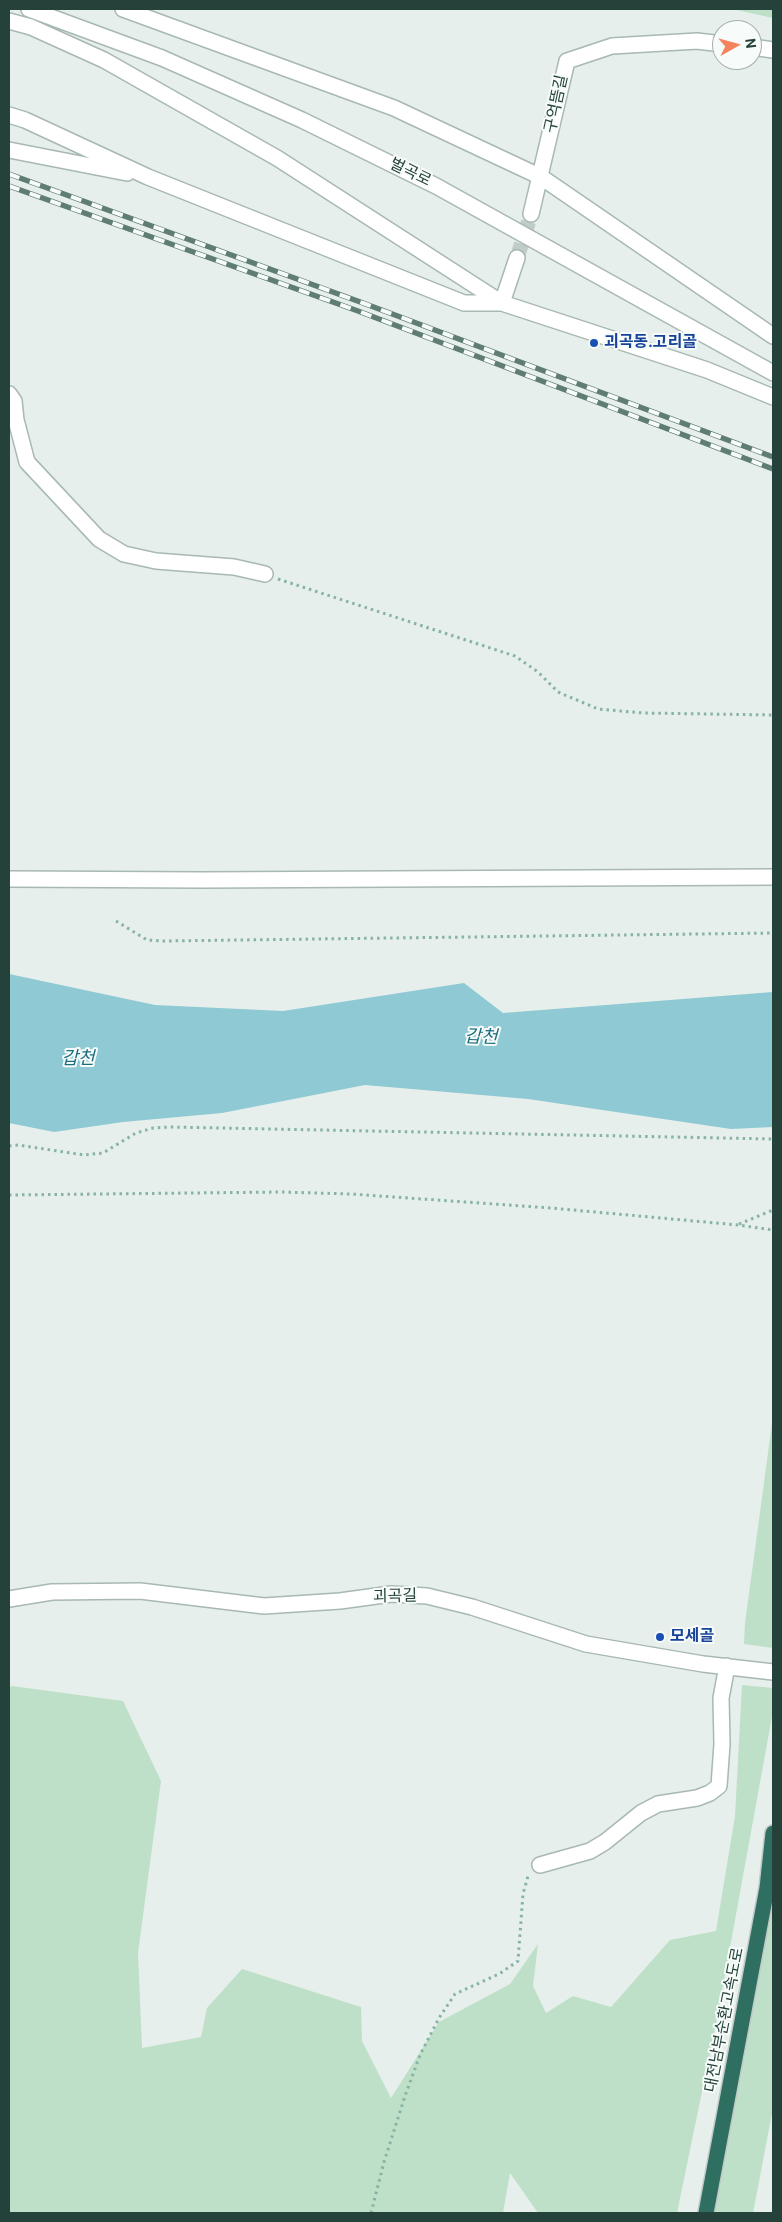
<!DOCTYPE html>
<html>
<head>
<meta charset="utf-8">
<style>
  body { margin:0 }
  #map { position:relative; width:782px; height:2222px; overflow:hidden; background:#e6efeb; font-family:Roboto,sans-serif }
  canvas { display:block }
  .frame { position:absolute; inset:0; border:10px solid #24423a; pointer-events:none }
  .north { position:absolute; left:712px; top:20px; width:50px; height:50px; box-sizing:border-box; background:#f7fbf9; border:1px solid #a3b1ad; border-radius:50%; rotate:83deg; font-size:14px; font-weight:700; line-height:20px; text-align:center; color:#24423a }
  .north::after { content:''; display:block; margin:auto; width:18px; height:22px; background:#f4845f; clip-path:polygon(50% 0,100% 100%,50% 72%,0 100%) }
</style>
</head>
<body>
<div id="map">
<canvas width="782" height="2222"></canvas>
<div class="frame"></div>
<div class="north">N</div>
</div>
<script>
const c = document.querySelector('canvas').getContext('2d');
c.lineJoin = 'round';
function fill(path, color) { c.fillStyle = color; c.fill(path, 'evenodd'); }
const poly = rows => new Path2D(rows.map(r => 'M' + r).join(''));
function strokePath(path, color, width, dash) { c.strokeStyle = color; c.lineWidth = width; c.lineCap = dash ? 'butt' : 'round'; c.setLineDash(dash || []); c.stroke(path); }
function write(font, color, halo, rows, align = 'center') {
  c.font = font + ' Roboto,"Noto Sans KR",sans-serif'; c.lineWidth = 4; c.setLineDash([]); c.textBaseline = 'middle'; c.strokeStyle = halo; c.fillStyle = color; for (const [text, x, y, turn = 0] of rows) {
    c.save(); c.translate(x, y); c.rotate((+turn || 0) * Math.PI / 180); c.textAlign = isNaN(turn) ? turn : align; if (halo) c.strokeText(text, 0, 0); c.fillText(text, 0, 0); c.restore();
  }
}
fill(poly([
  [732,9,773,9,773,18],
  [773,1416,773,1648,744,1644,745,1623],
  [742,1685,773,1688,773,1711,717,2019,677,2213,538,2213,510,2173,503,2213,9,2213,9,1688,12,1686,123,1701,161,1781,138,1953,142,2048,201,2037,207,2008,242,1969,361,2007,362,2041,391,2098,439,2022,510,1984,538,1944,533,1986,546,2013,573,1996,611,2007,670,1940,716,1931,735,1816],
  [773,1880,773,2108,753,2213,713,2213]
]), '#bfe0c8');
fill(poly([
  [9,974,155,1005,283,1011,464,983,503,1013,773,992,773,1127,731,1129,528,1099,365,1085,222,1113,123,1122,54,1132,9,1123]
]), '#8ec9d4');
strokePath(poly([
  [517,258,531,214]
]), '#bfccc8', 15, [15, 8]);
const minor = poly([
  [29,9,162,58,302,120,436,186,773,373],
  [123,9,394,108,541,177,773,336],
  [9,21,31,27,104,60,277,158,502,303],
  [752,47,773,50],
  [9,115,25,120,148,177,464,303,502,303,707,370,773,397],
  [9,150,127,173],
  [531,214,567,61,612,46,697,41,722,44],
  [502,303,517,258],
  [9,394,14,401,16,420,27,462,99,539,124,554,156,561,234,567,265,574],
  [9,879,202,880,773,877],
  [9,1599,52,1592,140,1591,264,1606,340,1601,391,1594,427,1596,472,1607,586,1644,703,1664,773,1672],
  [540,1865,590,1851,605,1842,641,1813,658,1804,697,1798,710,1793,719,1786,722,1744,721,1698,727,1666]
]);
const highway = poly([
  [706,2213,767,1888,773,1833]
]);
strokePath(minor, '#a8b8b2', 18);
strokePath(highway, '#c2cac8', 18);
strokePath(poly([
  [278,579,515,656,538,672,558,692,598,709,643,713,773,715],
  [116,921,147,940,163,941,773,933],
  [9,1146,18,1145,84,1155,103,1153,136,1133,153,1128,170,1127,773,1139],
  [9,1195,282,1192,351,1194,551,1208,738,1225,773,1230],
  [739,1224,773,1210],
  [371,2213,384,2162,405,2096,420,2055,439,2018,455,1994,499,1974,518,1961,523,1894,528,1876,530,1874]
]), '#86b3a5', 3, [2.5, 4]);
strokePath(minor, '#fff', 15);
strokePath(highway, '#2f6f62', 15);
const rail = poly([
  [9,174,363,303,773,457],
  [9,186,358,311,773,469]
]);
strokePath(rail, '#5f7d75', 5.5);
strokePath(rail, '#f7fbf9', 4, [11]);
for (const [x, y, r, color] of [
  [594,343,5,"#1a4fb4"],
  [660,1637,5,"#1a4fb4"]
]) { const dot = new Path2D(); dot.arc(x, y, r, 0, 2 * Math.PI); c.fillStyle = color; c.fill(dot); strokePath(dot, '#f7fbf9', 2); }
write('16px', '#24423a', '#f7fbf9', [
  ["구억뜸길",557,104,-78],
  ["벌곡로",410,173,26],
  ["괴곡길",395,1597,-1],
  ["대전남부순환고속도로",725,2020,-79]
]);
write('bold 16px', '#164399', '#f7fbf9', [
  ["괴곡동.고리골",604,343],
  ["모세골",670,1637]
], 'left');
write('italic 18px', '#1c6f80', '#f7fbf9', [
  ["갑천",481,1038,2],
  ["갑천",78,1059]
]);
</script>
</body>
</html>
